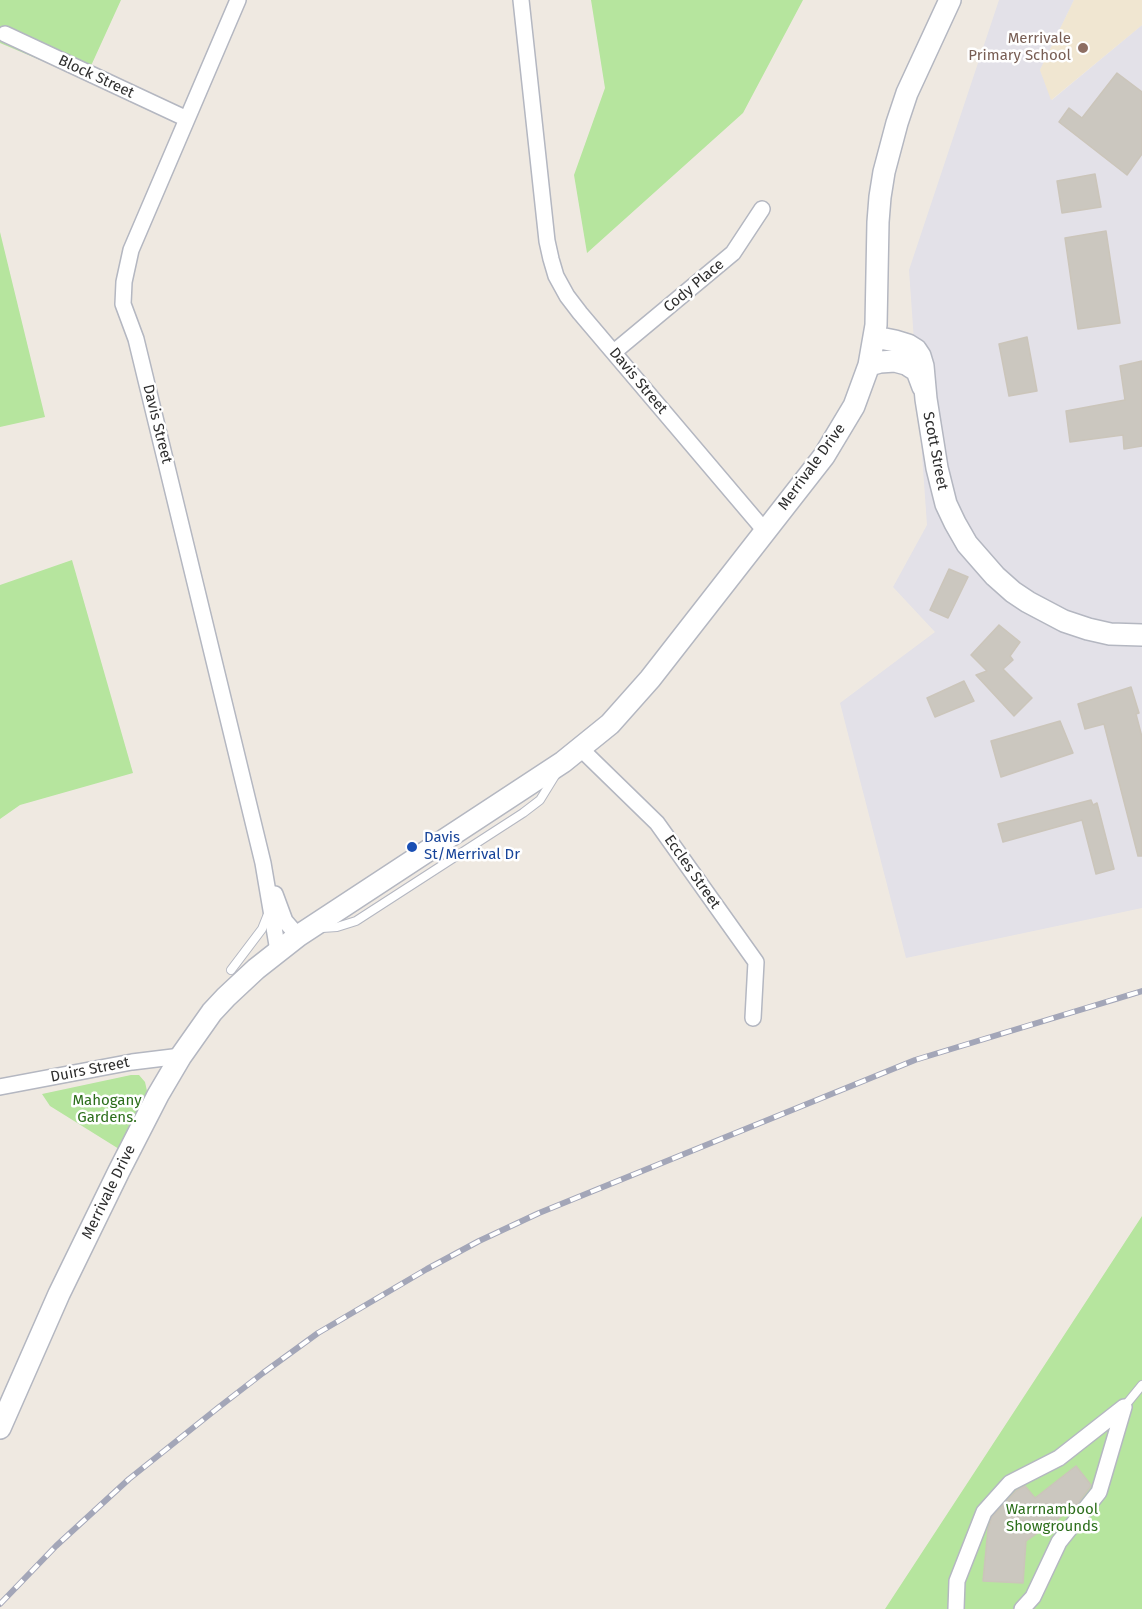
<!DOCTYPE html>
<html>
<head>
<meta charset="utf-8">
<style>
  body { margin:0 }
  canvas { display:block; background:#efe9e1 }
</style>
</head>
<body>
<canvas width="1142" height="1609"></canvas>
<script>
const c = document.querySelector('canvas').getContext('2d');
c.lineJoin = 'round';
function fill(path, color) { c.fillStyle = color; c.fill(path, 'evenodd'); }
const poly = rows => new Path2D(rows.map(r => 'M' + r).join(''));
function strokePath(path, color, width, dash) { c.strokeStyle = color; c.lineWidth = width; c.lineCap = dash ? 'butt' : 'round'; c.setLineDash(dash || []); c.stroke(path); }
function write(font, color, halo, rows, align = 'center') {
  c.font = font + ' "Fira Sans",sans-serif'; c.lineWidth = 5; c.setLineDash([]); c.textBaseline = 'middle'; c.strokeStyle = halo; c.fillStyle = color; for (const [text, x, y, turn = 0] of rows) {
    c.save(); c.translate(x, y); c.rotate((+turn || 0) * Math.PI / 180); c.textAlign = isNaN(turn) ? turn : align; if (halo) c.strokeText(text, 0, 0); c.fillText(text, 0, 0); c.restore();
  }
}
fill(poly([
  [999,0,1074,0,1040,70,1052,100,1142,25,1142,908,906,958,840,703,935,632,893,587,927,525,909,270]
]), '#e3e1e8');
fill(poly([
  [1074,0,1142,0,1142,25,1051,100,1040,70]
]), '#f0e6d1');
fill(poly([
  [0,0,121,0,85,79,0,43],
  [591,0,803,0,743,113,587,253,574,175,605,88],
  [0,232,45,417,0,427],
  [72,560,133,773,20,805,0,819,0,585],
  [131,1075,139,1075,145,1082,147,1091,119,1149,50,1106,42,1094],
  [1142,1216,1142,1609,885,1609]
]), '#b6e59e');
const building = poly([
  [1117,73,1142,92,1142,154,1127,175,1059,122,1069,108,1082,118,1117,73],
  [1095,174,1101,207,1062,213,1057,181,1095,174],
  [1106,231,1120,323,1078,329,1065,238,1106,231],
  [1027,337,1037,391,1009,396,999,344,1027,337],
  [1142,361,1142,446,1124,449,1123,435,1070,442,1066,411,1125,400,1120,366,1142,361],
  [949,569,968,577,948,618,930,610,949,569],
  [999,625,1020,642,1010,656,1013,660,1003,669,1032,698,1014,716,976,675,987,671,971,655,999,625],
  [964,681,974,701,935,717,927,698,964,681],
  [1131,687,1139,713,1136,714,1142,737,1142,856,1138,856,1104,724,1085,729,1078,704,1131,687],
  [1060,721,1073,753,1001,777,991,741,1060,721],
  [1091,800,1093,805,1097,803,1114,869,1096,874,1082,820,1003,842,998,824,1091,800],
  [1076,1466,1091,1485,1090,1487,1075,1507,1026,1541,1023,1583,983,1581,988,1529,992,1517,1016,1491,1025,1486,1035,1498,1076,1466]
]);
fill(building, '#cbc7bf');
strokePath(building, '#cbc5ba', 1.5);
const lane = poly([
  [322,928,337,927,356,921,523,813,540,800,556,774],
  [231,970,262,929,268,914],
  [1124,1407,1142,1385]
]);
const street = poly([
  [238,0,131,250,124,282,123,304,136,339,263,863,278,951],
  [521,0,547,241,551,259,556,276,567,296,580,313,765,531],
  [5,34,187,119],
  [614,352,733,253,762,209],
  [581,749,657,823,756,962,753,1018],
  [275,894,285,921,298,936],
  [0,1087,132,1062,181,1056],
  [956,1609,957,1581,984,1512,1010,1483,1059,1458,1124,1407],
  [1022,1609,1033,1597,1059,1542,1099,1492,1124,1407]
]);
const secondary = poly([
  [875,337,895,341,908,345,916,350,920,356,923,366,926,399,937,468,946,504,955,523,967,544,995,576,1013,592,1028,602,1064,621,1088,629,1110,634,1142,635],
  [869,365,880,362,895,361,906,364,917,371,923,387],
  [0,1428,59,1294,119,1171,158,1095,181,1056,212,1012,226,997,256,969,298,936,563,762,610,724,650,679,824,456,854,406,869,365,876,325,878,222,880,197,884,172,897,123,907,93,950,0]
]);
strokePath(lane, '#b4b7c1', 10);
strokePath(street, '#b4b7c1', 18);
strokePath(secondary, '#b4b7c1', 24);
strokePath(lane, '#fff', 8);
strokePath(street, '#fff', 15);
strokePath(secondary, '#fff', 21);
const rail = poly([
  [0,1604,56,1546,129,1479,219,1407,263,1373,318,1333,427,1269,479,1241,539,1213,915,1060,1142,991]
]);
strokePath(rail, '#a3a6b8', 6);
strokePath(rail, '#fff', 4, [11]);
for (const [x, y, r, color] of [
  [1083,48,6,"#8d6e63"],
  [412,847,6,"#1a4fb4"]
]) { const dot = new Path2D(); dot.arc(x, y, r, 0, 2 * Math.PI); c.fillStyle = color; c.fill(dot); strokePath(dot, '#fff', 2); }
write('15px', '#785e54', '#fff', [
  ["Merrivale",1071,39],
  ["Primary School",1071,56]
], 'right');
write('15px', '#2e2e2e', '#fff', [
  ["Block Street",96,77,25],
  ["Cody Place",694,286,-40],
  ["Davis Street",638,381,50],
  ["Davis Street",157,424,76],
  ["Scott Street",935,451,79],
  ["Merrivale Drive",812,467,-54],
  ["Eccles Street",692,872,55],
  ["Duirs Street",90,1070,-11],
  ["Merrivale Drive",109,1192,-64]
]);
write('15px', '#164399', '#fff', [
  ["Davis",424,838],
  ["St/Merrival Dr",424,855]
], 'left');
write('15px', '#2c6e1b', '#fff', [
  ["Mahogany",107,1101],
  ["Gardens.",107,1118],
  ["Warrnambool",1052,1510],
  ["Showgrounds",1052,1527]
]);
</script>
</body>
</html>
